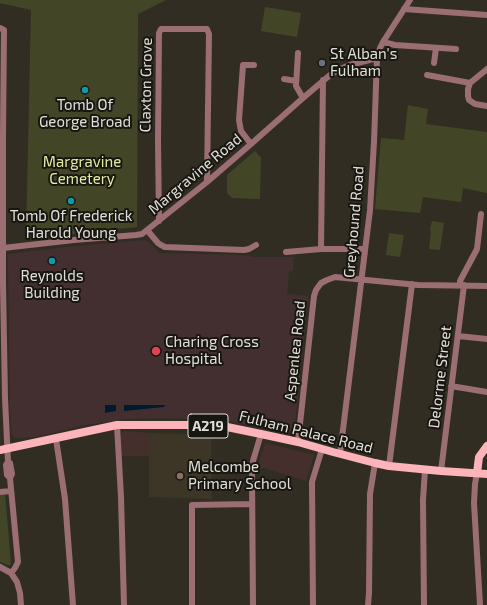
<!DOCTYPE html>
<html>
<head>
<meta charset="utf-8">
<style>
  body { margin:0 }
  canvas { display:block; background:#322d23 }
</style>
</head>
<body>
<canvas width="487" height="605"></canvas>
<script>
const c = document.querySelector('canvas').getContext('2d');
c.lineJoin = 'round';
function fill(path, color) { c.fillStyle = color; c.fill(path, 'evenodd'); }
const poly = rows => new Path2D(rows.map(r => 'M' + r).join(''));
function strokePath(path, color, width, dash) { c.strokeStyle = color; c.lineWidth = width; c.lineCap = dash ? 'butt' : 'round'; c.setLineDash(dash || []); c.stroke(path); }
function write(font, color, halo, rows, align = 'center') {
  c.font = font + ' "Exo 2",sans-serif'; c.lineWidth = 4; c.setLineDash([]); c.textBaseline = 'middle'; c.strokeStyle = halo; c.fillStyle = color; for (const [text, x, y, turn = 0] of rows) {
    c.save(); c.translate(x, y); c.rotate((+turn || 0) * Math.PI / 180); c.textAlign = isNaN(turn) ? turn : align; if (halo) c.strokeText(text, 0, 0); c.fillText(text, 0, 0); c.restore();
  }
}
fill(poly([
  [125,431,149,433,149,456,121,456,121,433],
  [265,443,314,455,306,481,265,468,258,468,258,465]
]), '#442f2d');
fill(poly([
  [149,433,211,435,212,499,149,497]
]), '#3d3526');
fill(poly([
  [145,240,149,242,157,250,158,253,239,255,251,256,251,257,294,257,293,271,289,271,287,294,308,296,294,433,293,434,241,423,228,421,194,419,161,418,128,419,105,422,84,425,36,437,16,438,14,437,12,435,10,413,8,254,77,246]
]), '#432f30');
fill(poly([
  [0,0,166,0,138,14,137,227,26,239,31,10,0,3],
  [265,7,301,13,297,37,261,31],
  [408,105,428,109,426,124,487,132,487,193,463,188,461,202,423,197,420,213,375,209,381,138,404,140],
  [255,151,261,158,260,199,232,198,227,193,227,175],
  [432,221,444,223,440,250,429,249,431,232,430,229],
  [389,233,404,235,400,257,386,255],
  [5,493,11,565,8,565,0,562,0,494]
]), '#434527');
fill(poly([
  [105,405,116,405,116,411,105,413],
  [124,405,165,405,164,407,124,411]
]), '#001b2f');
strokePath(poly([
  [404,9,487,15],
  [0,28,4,30,3,135,3,284,5,398,8,462,6,465,7,475,10,478,18,562,15,568,11,573],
  [383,42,395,45,456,49],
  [298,53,296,86,303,98],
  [434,63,436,48],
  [427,75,470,83,487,69],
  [284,79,296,81],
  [470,83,468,89,468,96,469,100,475,104,487,106],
  [251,144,241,131,239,120,243,65,254,65],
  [159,221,158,141,159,33,161,29,207,29,209,34,207,182],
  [147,230,158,243,161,245,165,247,244,250,249,249,256,245],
  [3,248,74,240,136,235,142,234,207,182,251,144,303,98,330,75,340,69,350,65,377,58],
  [321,249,323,80],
  [286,252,321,249,365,249],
  [460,285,460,281,477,249,481,214],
  [458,336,487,339],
  [451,386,487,392],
  [117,425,121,497,124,605],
  [56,439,65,499,73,605],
  [298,442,314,296,316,290,321,283,327,280,335,277,418,285,487,286],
  [340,454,370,210,374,142,377,58,380,48,383,42,410,0],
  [8,462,10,463,12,474,10,478],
  [389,466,412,284],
  [441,471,464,285],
  [477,473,475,484,474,503,480,605],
  [0,492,11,491],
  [0,567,11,573,17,582,20,593,21,605],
  [192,605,192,505,252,504],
  [253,605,252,475,253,461,261,434],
  [313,605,312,482,322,449],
  [368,605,369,593,370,494,375,463],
  [424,605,423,500,425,470]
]), '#9a6e72', 6);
strokePath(poly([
  [0,450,117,425,196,425,227,427,261,434,298,442,333,452,375,463,389,466,441,471,487,474],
  [477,473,479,457,487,446]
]), '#fdb3ba', 8);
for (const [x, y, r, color] of [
  [322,63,4,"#6b7280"],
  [85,90,4,"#0f9aa8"],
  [71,201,4,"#0f9aa8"],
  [52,261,4,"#0f9aa8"],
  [156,351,5,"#e0444e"],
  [180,476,4,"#8d6e63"]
]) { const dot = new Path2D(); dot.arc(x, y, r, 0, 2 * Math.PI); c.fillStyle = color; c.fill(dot); strokePath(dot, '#181611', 1.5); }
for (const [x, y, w] of [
  [208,426,40]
]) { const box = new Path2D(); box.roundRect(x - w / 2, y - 12, w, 24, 3); c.fillStyle = '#181611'; c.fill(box); strokePath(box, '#e2dfd8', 1); }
write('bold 14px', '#e2dfd8', null, [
  ["A219",208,426]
]);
write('15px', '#e2dfd8', '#181611', [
  ["St Alban's",330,54],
  ["Fulham",330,71],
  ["Tomb Of",85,105,"center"],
  ["George Broad",85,122,"center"],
  ["Tomb Of Frederick",71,216,"center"],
  ["Harold Young",71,233,"center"],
  ["Reynolds",52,276,"center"],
  ["Building",52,293,"center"],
  ["Charing Cross",165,342],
  ["Hospital",165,359],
  ["Melcombe",188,467],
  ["Primary School",188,484]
], 'left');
write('15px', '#e2dfd8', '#181611', [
  ["Claxton Grove",146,85,-89],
  ["Margravine Road",195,174,-40],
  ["Greyhound Road",354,222,-85],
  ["Aspenlea Road",295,351,-84],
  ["Delorme Street",440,377,-83],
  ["Fulham Palace Road",306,432,14]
]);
write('15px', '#e4eba0', '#181611', [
  ["Margravine",82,162],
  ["Cemetery",82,179]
]);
</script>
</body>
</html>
